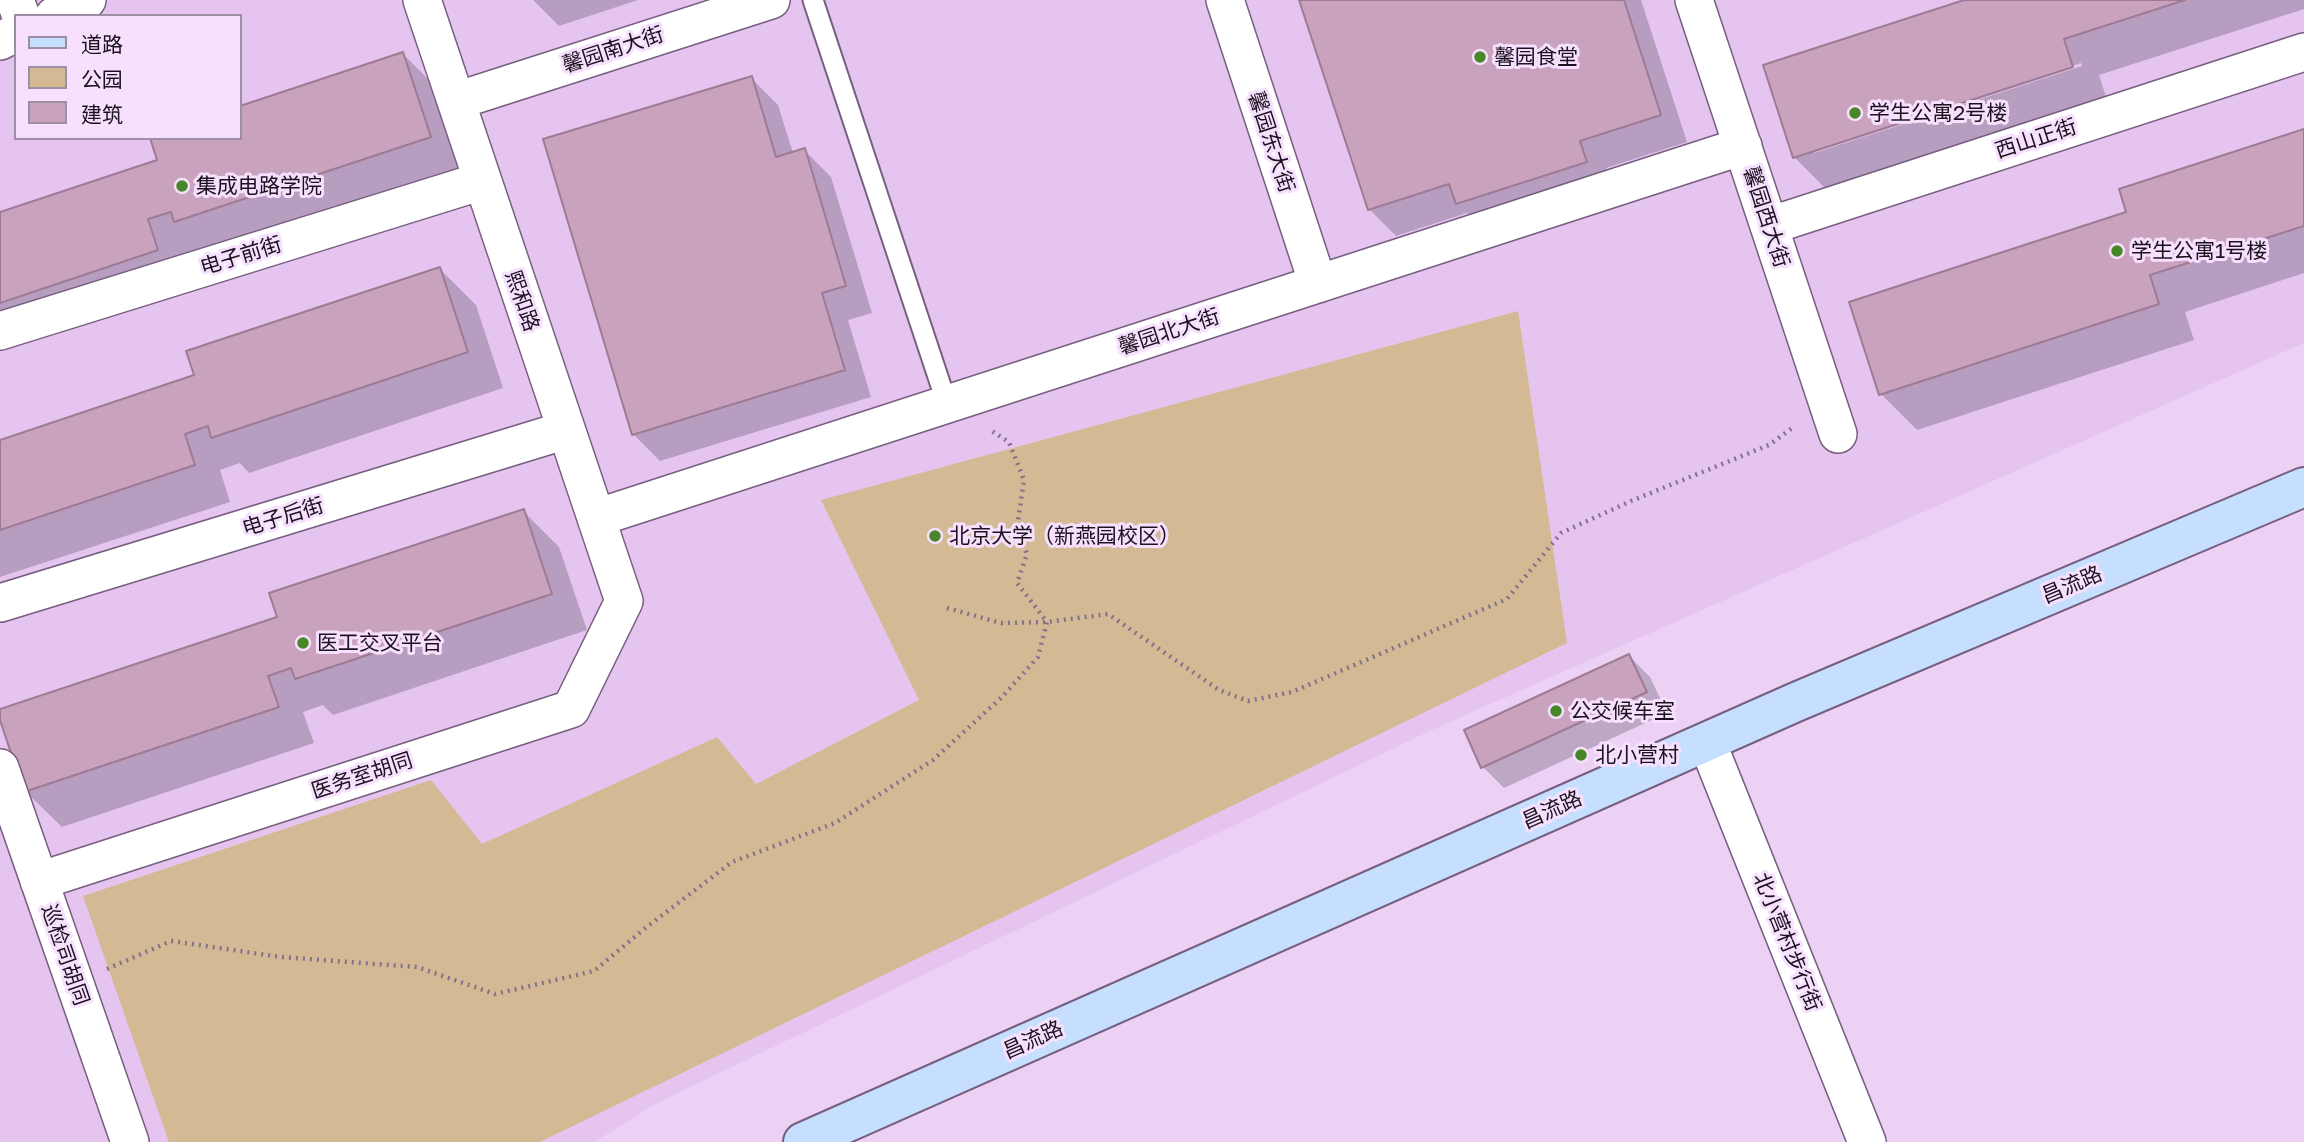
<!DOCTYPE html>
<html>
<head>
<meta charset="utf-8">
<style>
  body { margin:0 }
  #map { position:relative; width:2304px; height:1142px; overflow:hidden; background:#ecd1f5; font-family:"Golos Text","Noto Sans SC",sans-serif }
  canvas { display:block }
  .legend { position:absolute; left:14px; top:14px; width:228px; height:126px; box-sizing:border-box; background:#f6e0fe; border:2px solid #9e8ea4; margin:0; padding:9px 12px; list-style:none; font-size:21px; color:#1b121e }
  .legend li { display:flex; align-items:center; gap:14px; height:35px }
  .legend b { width:35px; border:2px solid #9e8ea4 }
</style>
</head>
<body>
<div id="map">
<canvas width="2304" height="1142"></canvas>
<ul class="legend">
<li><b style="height:9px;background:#c7dfff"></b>道路</li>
<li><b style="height:19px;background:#d3ba95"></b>公园</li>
<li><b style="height:19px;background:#c9a3be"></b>建筑</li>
</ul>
</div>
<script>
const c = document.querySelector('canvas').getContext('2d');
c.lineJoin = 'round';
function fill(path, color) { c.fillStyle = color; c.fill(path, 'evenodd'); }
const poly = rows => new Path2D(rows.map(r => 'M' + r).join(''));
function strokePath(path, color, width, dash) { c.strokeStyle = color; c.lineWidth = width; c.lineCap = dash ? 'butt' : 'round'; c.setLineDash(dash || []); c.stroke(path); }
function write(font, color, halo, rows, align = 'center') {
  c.font = font + ' "Golos Text","Noto Sans SC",sans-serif'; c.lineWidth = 6; c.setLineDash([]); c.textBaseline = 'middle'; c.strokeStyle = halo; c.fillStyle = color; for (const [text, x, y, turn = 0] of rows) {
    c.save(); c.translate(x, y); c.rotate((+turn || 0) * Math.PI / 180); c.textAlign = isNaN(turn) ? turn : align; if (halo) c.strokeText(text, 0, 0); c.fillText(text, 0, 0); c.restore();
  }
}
fill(poly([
  [0,0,2304,0,2304,343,1434,729,655,1104,595,1142,0,1142],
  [16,16,240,16,240,138,16,138]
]), '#e5c5f0');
fill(poly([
  [1518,311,1567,643,540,1142,169,1142,83,896,431,780,482,844,717,737,756,784,919,700,821,500]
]), '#d3ba95');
fill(poly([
  [533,0,638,0,559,26],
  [1301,0,1641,0,1687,142,1606,168,1613,189,1484,231,1467,213,1396,236,1369,209],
  [1970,0,2304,0,2304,9,2099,75,2108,103,1830,193,1794,157],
  [2081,63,2082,66,1814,153,1814,149],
  [403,54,439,90,466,173,193,286,0,351,0,214,240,138,240,108],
  [751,78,778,105,793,153,804,150,831,177,872,313,848,320,871,397,660,461,633,434],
  [2304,131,2304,273,2185,312,2194,340,1917,430,1881,394],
  [440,269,476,305,503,388,249,473,240,463,220,470,230,502,0,577,0,442,196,376],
  [523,511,559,547,587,630,333,715,323,705,303,712,314,743,62,827,25,791,0,711,279,618],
  [1629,656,1650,677,1667,713,1504,788,1483,767]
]), '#0003');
const building = poly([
  [1299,0,1624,0,1661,115,1580,141,1587,162,1456,204,1449,184,1368,210,1299,0],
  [1964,0,2185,0,2064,39,2073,67,1793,158,1763,65,1964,0],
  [403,52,431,137,174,222,171,212,148,219,158,250,0,303,0,212,157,160,150,138,240,138,240,106,403,52],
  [752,76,776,157,805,148,846,286,822,293,845,370,632,435,543,139,752,76],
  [2304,129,2304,226,2150,275,2159,304,1879,395,1849,302,2126,212,2119,189,2304,129],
  [440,267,468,352,211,438,208,426,185,434,195,465,0,530,0,440,194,375,186,351,440,267],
  [524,509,552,594,295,679,291,668,268,676,279,707,24,792,0,720,0,709,277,617,269,593,524,509],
  [1629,654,1647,692,1481,768,1464,730,1629,654]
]);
fill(building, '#c9a3be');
strokePath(building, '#9e7a94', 2);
const service = poly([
  [813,0,947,404]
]);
const minor = poly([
  [15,0,21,16],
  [1225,0,1318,284],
  [1694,0,1838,434],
  [54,16,87,0],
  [0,41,16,33],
  [456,101,771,0],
  [1769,226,2304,52],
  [0,331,482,181],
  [596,518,1743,146],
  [0,603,566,430],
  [1707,742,1867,1142],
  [0,768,130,1142],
  [39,881,571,709,624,601,422,0]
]);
const secondary = poly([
  [803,1142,1796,702,2304,487]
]);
strokePath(service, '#765e7e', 23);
strokePath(minor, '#765e7e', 40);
strokePath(secondary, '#765e7e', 42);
strokePath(poly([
  [947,608,1001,623,1047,622,1108,614,1219,690,1248,701,1292,692,1507,599,1561,533,1631,501,1769,445,1795,426],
  [107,969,171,941,281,957,417,967,495,994,594,971,644,929,732,862,835,823,933,760,1002,697,1038,657,1047,622,1017,583,1027,554,1017,528,1024,480,1009,442,990,430]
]), '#84728a', 4.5, [2, 5]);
strokePath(service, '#fff', 19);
strokePath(minor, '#fff', 37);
strokePath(secondary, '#c7dfff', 38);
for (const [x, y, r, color] of [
  [1480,57,7,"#488728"],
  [1855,113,7,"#488728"],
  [182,186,7,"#488728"],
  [2117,251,7,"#488728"],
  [935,536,7,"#488728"],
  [303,643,7,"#488728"],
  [1556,711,7,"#488728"],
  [1581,755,7,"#488728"]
]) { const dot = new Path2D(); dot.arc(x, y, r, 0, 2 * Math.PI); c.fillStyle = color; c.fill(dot); strokePath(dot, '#f6e0fe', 2.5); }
write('21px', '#1b121e', '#f6e0fe', [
  ["馨园南大街",613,50,-18],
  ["西山正街",2036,139,-18],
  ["馨园东大街",1271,142,72],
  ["馨园西大街",1766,217,72],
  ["电子前街",241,256,-17],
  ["熙和路",522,301,71],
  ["馨园北大街",1169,332,-18],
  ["电子后街",283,517,-17],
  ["昌流路",2072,585,-23],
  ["医务室胡同",362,776,-18],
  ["昌流路",1552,810,-24],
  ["北小营村步行街",1787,942,68],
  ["巡检司胡同",65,955,71],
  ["昌流路",1033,1040,-24]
]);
write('21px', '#1b121e', '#f6e0fe', [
  ["馨园食堂",1494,57],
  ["学生公寓2号楼",1869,113],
  ["集成电路学院",196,186],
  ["学生公寓1号楼",2131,251],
  ["北京大学（新燕园校区）",949,536],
  ["医工交叉平台",317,643],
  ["公交候车室",1570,711],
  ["北小营村",1595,755]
], 'left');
</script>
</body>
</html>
